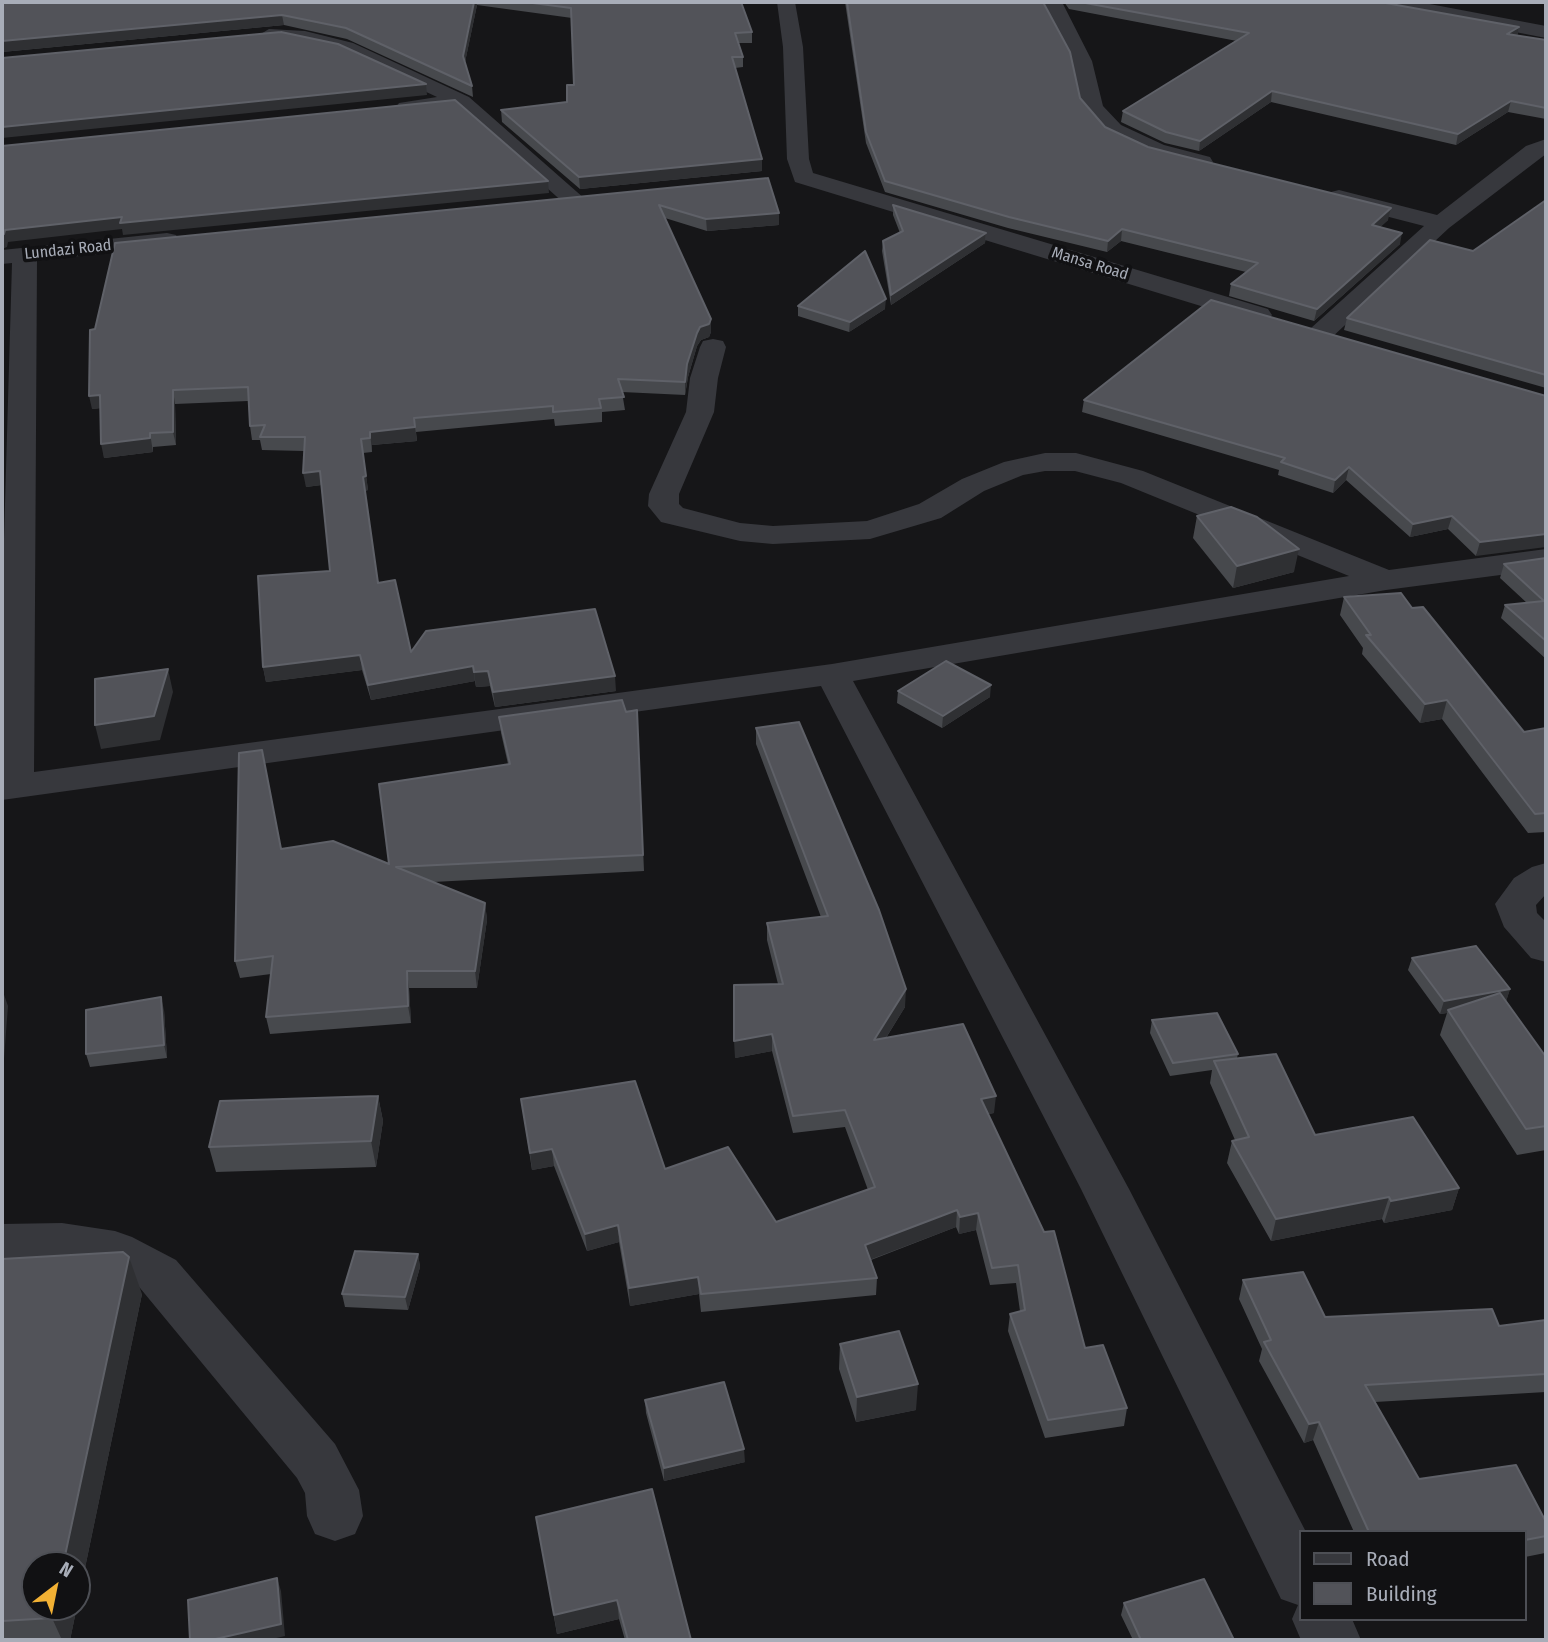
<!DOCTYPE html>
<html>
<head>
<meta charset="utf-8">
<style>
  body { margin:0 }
  #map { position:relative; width:1548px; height:1642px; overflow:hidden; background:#161618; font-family:"Fira Sans Condensed",sans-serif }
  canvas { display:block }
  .frame { position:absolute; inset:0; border:4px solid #a8adb8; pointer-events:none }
  .legend { position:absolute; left:1299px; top:1530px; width:228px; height:91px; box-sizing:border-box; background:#111113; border:2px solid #4d4f55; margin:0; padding:9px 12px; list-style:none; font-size:21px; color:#a8adb8 }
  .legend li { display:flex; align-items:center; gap:14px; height:35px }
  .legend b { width:35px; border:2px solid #4d4f55 }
  .north { position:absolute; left:21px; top:1551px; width:70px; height:70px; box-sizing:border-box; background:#111113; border:2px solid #4d4f55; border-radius:50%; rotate:32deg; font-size:19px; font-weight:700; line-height:28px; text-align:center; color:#a8adb8 }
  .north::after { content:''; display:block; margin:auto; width:24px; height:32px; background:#f2b134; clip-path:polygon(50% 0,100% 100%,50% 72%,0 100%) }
</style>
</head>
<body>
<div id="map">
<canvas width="1548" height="1642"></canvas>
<div class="frame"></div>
<ul class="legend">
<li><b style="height:9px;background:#37383d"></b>Road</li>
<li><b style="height:19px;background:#525359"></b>Building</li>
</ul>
<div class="north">N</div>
</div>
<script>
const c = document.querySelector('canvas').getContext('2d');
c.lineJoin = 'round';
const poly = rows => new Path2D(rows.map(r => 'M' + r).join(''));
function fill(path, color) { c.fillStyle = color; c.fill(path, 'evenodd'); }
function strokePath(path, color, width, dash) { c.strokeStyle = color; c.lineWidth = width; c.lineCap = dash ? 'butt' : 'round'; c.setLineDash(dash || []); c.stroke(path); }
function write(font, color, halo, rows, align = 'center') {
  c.font = font + ' "Fira Sans Condensed",sans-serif'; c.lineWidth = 7; c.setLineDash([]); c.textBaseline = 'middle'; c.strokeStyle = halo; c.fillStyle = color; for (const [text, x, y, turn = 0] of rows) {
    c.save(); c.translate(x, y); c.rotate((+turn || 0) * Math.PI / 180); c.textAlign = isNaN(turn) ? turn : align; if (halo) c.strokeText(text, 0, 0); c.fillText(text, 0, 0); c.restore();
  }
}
fill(poly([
  [777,2,795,2,803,47,809,159,813,173,1268,309,1272,315,1268,321,1259,323,1250,321,795,182,787,159,783,47,777,2],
  [1044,2,1062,2,1092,61,1103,106,1121,125,1164,145,1210,157,1213,162,1210,167,1202,169,1148,155,1105,135,1082,108,1072,61,1044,2],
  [1383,2,1419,2,1546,26,1546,38,1392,8,1383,2],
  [269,29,305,31,353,43,469,97,585,199,581,204,573,206,565,204,457,108,406,113,399,111,396,107,399,103,437,97,339,51,305,43,262,39,259,35,269,29],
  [1546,139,1546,154,1449,228,1329,340,1320,342,1311,340,1307,334,1311,328,1424,226,1331,202,1327,197,1331,192,1339,190,1437,215,1526,146,1546,139],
  [167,233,176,235,179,240,176,245,37,261,34,772,832,664,1349,576,1121,483,1075,471,1045,471,1023,475,984,491,941,518,870,539,773,544,740,541,661,522,648,506,649,494,686,412,690,378,700,347,703,341,713,339,723,341,726,347,718,378,714,412,679,494,679,504,683,508,740,523,773,526,867,521,919,504,962,479,1004,462,1045,453,1076,453,1143,471,1389,570,1546,549,1546,569,1386,590,853,681,1129,1189,1306,1532,1301,1532,1301,1619,1352,1619,1361,1640,1301,1640,1292,1619,1298,1605,1281,1599,1081,1189,821,686,2,800,2,607,12,263,2,264,2,250,167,233],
  [1546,863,1546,894,1536,905,1537,913,1546,922,1546,962,1531,958,1504,927,1495,904,1514,878,1532,867,1546,863],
  [62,1223,115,1231,132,1237,176,1260,335,1444,359,1490,363,1516,355,1534,335,1541,315,1534,307,1516,305,1493,297,1478,140,1288,106,1269,62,1263,2,1262,2,1224,62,1223]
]), '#37383d');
fill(poly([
  [2,2,741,2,752,32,752,43,738,43,743,57,743,67,735,68,762,171,580,189,502,122,501,110,567,102,574,85,572,18,477,5,465,62,472,86,473,97,347,39,284,25,2,52],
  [845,2,1043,2,1080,98,1105,127,1148,147,1388,220,1380,227,1400,244,1314,321,1229,296,1231,284,1246,272,1121,241,1107,252,1008,228,885,192,866,143],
  [1064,2,1380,2,1519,27,1517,36,1546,40,1546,119,1508,112,1456,145,1271,102,1199,151,1165,143,1121,122,1123,111,1237,41,1069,9],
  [768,178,779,225,707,231,665,218,711,332,709,337,701,340,697,346,688,377,685,395,622,392,625,410,602,412,602,422,555,426,554,419,416,432,417,441,372,445,372,452,363,453,368,490,365,491,378,583,411,652,616,691,495,707,490,686,476,687,475,681,371,700,362,670,266,682,263,667,330,571,321,485,306,487,304,451,262,450,260,440,252,440,250,426,248,401,175,404,176,445,153,447,153,452,104,458,100,408,92,409,90,330],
  [1546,200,1546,388,1344,330,1347,318,1473,251],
  [893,205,986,233,985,243,891,305,882,251,883,241,900,233,893,215],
  [798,306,885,309,849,332,798,316],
  [1546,396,1476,556,1448,529,1410,537,1346,480,1333,493,1278,475,1279,470,1082,412,1084,400],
  [1197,516,1294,572,1233,588,1193,538],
  [1546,558,1546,659,1501,618,1505,605,1527,603,1500,578,1504,564],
  [1344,597,1412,608,1524,732,1546,728,1546,832,1528,833,1442,719,1420,723,1362,654,1363,648,1340,615],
  [898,691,990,697,942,728,897,703],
  [637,710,644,871,433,882,485,903,487,920,477,988,409,988,411,1023,270,1034,266,1017,271,974,240,978,235,961,281,848,389,864,508,764,501,733,499,717],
  [756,728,905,1007,886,1038,994,1113,988,1114,1085,1348,1127,1408,1124,1426,1045,1438,1008,1331,1010,1314,1020,1311,1016,1283,990,1285,976,1230,959,1234,956,1227,871,1260,877,1278,876,1295,701,1312,699,1294,630,1306,619,1242,587,1251,554,1166,532,1170,521,1099,665,1169,776,1222,868,1190,845,1127,793,1133,772,1051,735,1058,778,984,767,940,767,923,821,917,756,744],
  [1412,958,1510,989,1506,1001,1546,1057,1546,1150,1517,1155,1440,1035,1447,1013,1440,1014,1408,970],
  [164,1010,167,1058,90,1067,86,1054],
  [1152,1020,1238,1054,1237,1058,1315,1135,1459,1188,1452,1210,1384,1223,1382,1219,1271,1241,1227,1163,1232,1141,1235,1140,1210,1083,1212,1070,1170,1076,1150,1033],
  [378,1096,383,1121,376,1167,216,1172,209,1147],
  [418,1254,420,1267,408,1310,345,1307,342,1294],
  [2,1259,142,1294,70,1640,2,1640],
  [1243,1280,1325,1317,1499,1326,1546,1320,1546,1392,1375,1402,1419,1479,1546,1522,1546,1551,1545,1553,1525,1557,1525,1532,1354,1532,1313,1440,1304,1443,1259,1361,1262,1349,1239,1299],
  [840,1344,916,1410,856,1422,839,1369],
  [645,1400,745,1462,664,1481,646,1413],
  [536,1517,691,1640,625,1640,619,1619,557,1634],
  [1124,1603,1234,1640,1133,1640,1121,1615]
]), '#47494d');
fill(poly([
  [474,2,476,2,477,5,464,67,463,56],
  [282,15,284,25,2,52,2,41],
  [1519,27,1517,37,1507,34],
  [426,84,427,95,2,138,2,127],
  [1272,91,1271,102,1199,151,1200,141],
  [1511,101,1508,112,1456,145,1458,134],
  [762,159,762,171,580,189,579,177],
  [548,181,549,193,123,235,122,229,8,242,7,247,2,249,2,235,5,230,122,217],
  [1391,208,1388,220,1370,237,1372,225],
  [779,213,779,225,707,231,706,219],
  [1122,229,1121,241,1107,252,1108,241],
  [986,233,985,243,891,305,891,295],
  [1402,233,1400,244,1314,321,1317,309],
  [886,299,885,309,849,332,850,322],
  [711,319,711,332,709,337,701,340,697,346,688,377,685,395,685,382,687,364,697,333,700,327],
  [173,390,175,404,176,445,173,432],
  [100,395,103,408,92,409,89,396],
  [415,427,417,441,372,445,372,452,370,432],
  [150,433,153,452,104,458,101,444],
  [361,439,368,490,365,491,363,477],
  [1349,467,1346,480,1333,493,1335,480],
  [320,471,322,485,306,487,303,473],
  [1452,516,1448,529,1410,537,1413,524],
  [1546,534,1546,547,1476,556,1480,542],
  [1299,549,1294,572,1233,588,1237,566],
  [360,655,362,670,266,682,263,667],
  [473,666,475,681,371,700,368,685],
  [168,669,173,692,160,740,101,749,95,725],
  [488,671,490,686,476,687,474,672],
  [615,676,616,691,495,707,493,692],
  [991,685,990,697,942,728,943,716],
  [1447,700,1442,719,1420,723,1425,704],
  [485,903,487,920,477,988,475,971],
  [407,971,409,988,411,1023,408,1006],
  [2,989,8,1006,2,1085],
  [906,989,905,1007,874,1057,874,1040],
  [1510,989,1506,1002,1448,1010,1447,1013,1440,1014,1444,1001],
  [161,997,164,1010,167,1058,164,1045],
  [772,1034,772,1051,735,1058,734,1041],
  [378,1096,383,1121,376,1167,371,1141],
  [996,1096,994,1113,979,1116,981,1099],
  [552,1149,554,1166,532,1170,530,1153],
  [1459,1188,1452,1210,1384,1223,1391,1201],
  [1389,1197,1382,1219,1271,1241,1276,1219],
  [957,1210,956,1227,864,1262,865,1245],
  [978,1213,976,1230,959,1234,960,1217],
  [618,1225,619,1242,587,1251,585,1234],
  [418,1254,420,1267,408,1310,405,1297],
  [129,1257,142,1294,70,1640,62,1640,52,1618,54,1607,77,1607,77,1565,63,1565],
  [698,1277,699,1294,630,1306,629,1288],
  [918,1384,916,1410,856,1422,857,1397],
  [1319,1422,1313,1440,1304,1443,1309,1424],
  [744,1449,745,1462,664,1481,664,1468],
  [277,1578,281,1591,285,1636,268,1640,211,1640],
  [617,1600,619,1619,557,1634,554,1615]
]), '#2f3033');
const building = poly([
  [2,2,474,2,463,56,472,86,346,28,282,15,2,41,2,2],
  [525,2,741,2,752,32,735,33,743,57,732,57,762,159,579,177,501,110,567,102,567,85,574,85,571,8,525,2],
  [847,2,1043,2,1070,52,1080,98,1105,127,1148,147,1179,155,1391,208,1372,225,1402,233,1317,309,1231,284,1258,263,1122,229,1108,241,1009,217,885,181,866,132,847,2],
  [1080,2,1380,2,1519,27,1507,34,1546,40,1546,108,1511,101,1458,134,1272,91,1200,141,1166,132,1123,111,1249,33,1080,2],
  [281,32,338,44,426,84,2,127,2,58,281,32],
  [455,100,548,181,120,223,122,217,5,230,4,234,2,235,2,146,455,100],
  [768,178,779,213,706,219,659,205,711,319,709,324,700,327,697,333,687,364,685,382,618,379,624,397,599,399,601,408,553,412,553,406,414,418,415,427,370,432,370,438,361,439,366,476,363,477,378,583,395,580,411,652,426,631,595,609,615,676,493,692,488,671,474,672,473,666,368,685,360,655,263,667,258,576,330,571,320,471,303,473,305,437,260,437,265,425,250,426,248,387,173,390,173,432,150,433,150,438,101,444,100,395,89,396,90,330,95,329,115,243,768,178],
  [1546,200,1546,375,1347,318,1430,240,1473,251,1546,200],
  [893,205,986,233,891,295,883,241,903,231,893,205],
  [865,251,886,299,850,322,798,306,865,251],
  [1211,300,1546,396,1546,534,1480,542,1452,516,1413,524,1349,467,1335,480,1281,462,1285,458,1084,400,1211,300],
  [1231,507,1257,517,1299,549,1237,566,1197,516,1231,507],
  [1546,558,1546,641,1505,605,1544,601,1504,564,1546,558],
  [1401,593,1412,608,1423,607,1524,732,1546,728,1546,813,1535,814,1447,700,1425,704,1366,635,1371,635,1344,597,1401,593],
  [946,661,991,685,943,716,898,691,946,661],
  [168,669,154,716,95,725,95,679,168,669],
  [622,700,626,712,637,710,643,855,396,867,485,903,475,971,407,971,408,1006,266,1017,273,956,235,961,239,753,262,750,281,849,333,841,389,864,379,784,510,764,499,717,622,700],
  [799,722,879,910,906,989,874,1040,963,1024,996,1096,981,1099,1044,1232,1054,1231,1085,1348,1103,1345,1127,1408,1048,1420,1010,1314,1025,1310,1018,1265,992,1268,978,1213,960,1217,957,1210,865,1245,877,1278,701,1294,698,1277,629,1288,618,1225,585,1234,552,1149,530,1153,521,1099,635,1081,665,1169,728,1147,776,1222,875,1187,845,1110,793,1116,772,1034,734,1041,734,985,783,984,767,923,828,916,756,728,799,722],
  [1476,946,1510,989,1444,1001,1412,958,1476,946],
  [1500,993,1546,1057,1546,1126,1526,1129,1448,1010,1500,993],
  [161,997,164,1045,86,1054,86,1010,161,997],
  [1217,1013,1238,1054,1173,1063,1152,1020,1217,1013],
  [1276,1054,1315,1135,1413,1117,1459,1188,1391,1201,1389,1197,1276,1219,1232,1141,1249,1137,1214,1061,1276,1054],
  [378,1096,371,1141,209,1147,220,1101,378,1096],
  [355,1251,418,1254,405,1297,342,1294,355,1251],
  [123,1252,129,1257,63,1565,35,1565,35,1607,54,1607,52,1618,2,1621,2,1259,123,1252],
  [1303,1272,1325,1317,1492,1309,1499,1326,1546,1320,1546,1374,1365,1385,1419,1479,1516,1465,1546,1522,1546,1536,1525,1540,1525,1532,1369,1532,1319,1422,1309,1424,1264,1342,1271,1340,1243,1280,1303,1272],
  [899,1331,918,1384,857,1397,840,1344,899,1331],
  [724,1382,744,1449,664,1468,645,1400,724,1382],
  [652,1489,691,1640,628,1640,617,1600,554,1615,536,1517,652,1489],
  [277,1578,281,1624,211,1640,190,1640,188,1600,277,1578],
  [1204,1579,1234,1640,1141,1640,1124,1603,1204,1579]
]);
fill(building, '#525359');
strokePath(building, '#5f6168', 2);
write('16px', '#a8adb8', '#111113', [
  ["Lundazi Road",68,250,-6],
  ["Mansa Road",1090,264,17]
]);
</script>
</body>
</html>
